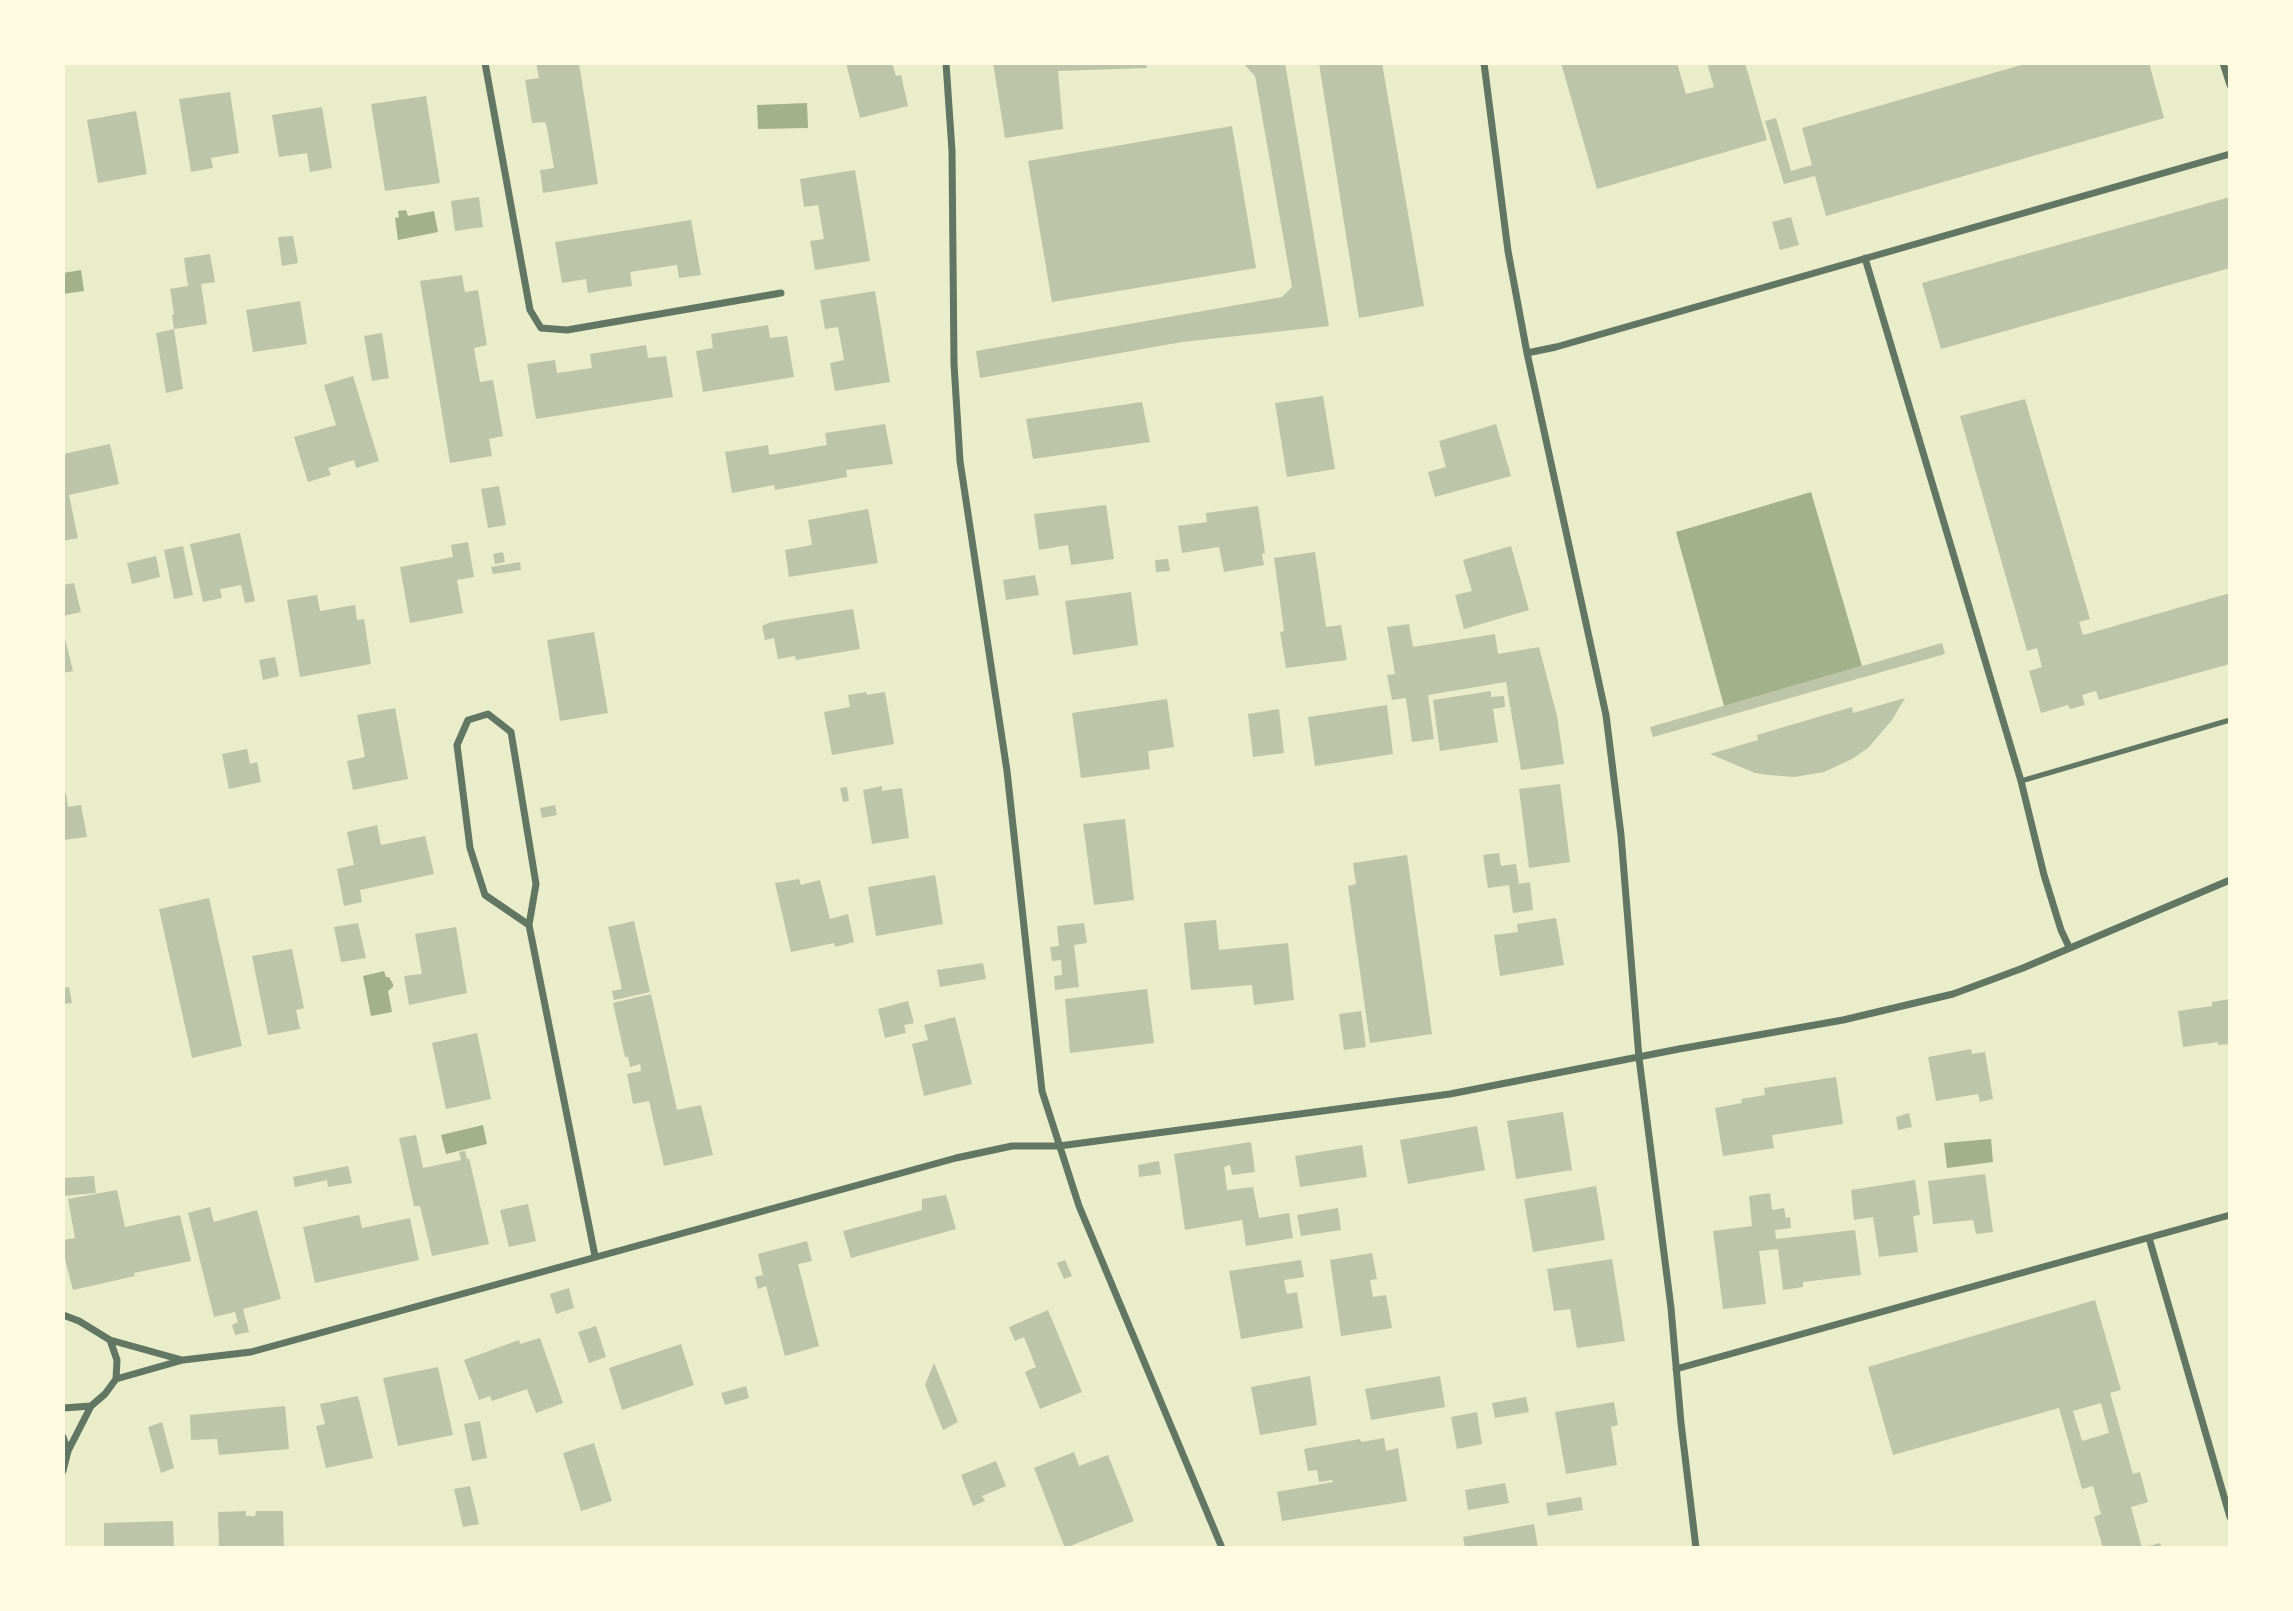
<!DOCTYPE html>
<html>
<head>
<meta charset="utf-8">
<style>
  body { margin:0 }
  #map { position:relative; width:2293px; height:1611px; overflow:hidden; background:#e9edc9; font-family:"Work Sans",sans-serif }
  canvas { display:block }
  .frame { position:absolute; inset:0; border:65px solid #fefae0; pointer-events:none }
</style>
</head>
<body>
<div id="map">
<canvas width="2293" height="1611"></canvas>
<div class="frame"></div>
</div>
<script>
const c = document.querySelector('canvas').getContext('2d');
c.lineJoin = 'round';
function fill(path, color) { c.fillStyle = color; c.fill(path, 'evenodd'); }
const poly = rows => new Path2D(rows.map(r => 'M' + r).join(''));
function strokePath(path, color, width, dash) { c.strokeStyle = color; c.lineWidth = width; c.lineCap = dash ? 'butt' : 'round'; c.setLineDash(dash || []); c.stroke(path); }
fill(poly([
  [807,103,808,128,758,129,757,105],
  [406,210,408,216,434,211,438,232,398,240,395,218,399,217,398,211],
  [81,270,84,291,63,294,63,273],
  [1811,492,1862,666,1724,706,1676,532],
  [384,971,386,977,389,977,393,984,393,987,388,991,392,1012,371,1016,363,976],
  [483,1125,487,1144,446,1154,441,1135],
  [1991,1139,1993,1162,1947,1168,1944,1143]
]), '#a3b18a');
fill(poly([
  [536,63,579,63,598,184,543,193,540,170,554,168,547,128,545,122,532,123,525,80,539,78],
  [846,63,892,63,896,76,901,75,908,106,860,118],
  [993,63,1146,63,1147,68,1058,71,1063,129,1005,138],
  [1243,63,1285,63,1329,326,1182,342,980,378,976,351,1282,297,1292,287,1255,76],
  [1319,63,1382,63,1424,306,1359,318],
  [1561,63,1677,63,1686,94,1714,87,1707,63,1745,63,1767,140,1597,189],
  [2028,63,2149,63,2164,118,1826,216,1815,176,1784,184,1765,121,1776,118,1791,171,1812,165,1802,128],
  [230,92,239,153,211,158,213,168,191,172,179,99],
  [426,96,440,183,385,191,371,104],
  [322,107,332,168,310,172,307,153,279,157,272,115],
  [136,111,147,174,98,183,87,120],
  [1232,126,1256,268,1052,302,1028,161],
  [855,170,870,261,815,270,810,241,824,239,818,205,804,207,800,179],
  [479,197,483,227,455,231,451,201],
  [2230,197,2230,268,1941,349,1922,283],
  [1791,217,1799,245,1780,250,1772,222],
  [691,220,701,275,679,278,677,265,630,272,632,286,610,289,588,293,586,279,562,283,555,242],
  [293,236,298,263,282,266,278,237],
  [210,254,215,282,201,284,207,324,174,329,172,315,174,314,170,289,188,286,184,258],
  [462,275,465,292,478,290,487,345,474,348,480,382,493,380,503,436,489,439,492,456,450,463,420,281],
  [875,291,890,382,835,391,830,363,844,360,838,327,825,329,820,300],
  [300,301,307,344,253,352,246,310],
  [768,325,770,338,787,336,794,377,703,392,696,351,713,348,711,334],
  [174,329,183,389,166,393,156,333],
  [382,333,389,378,372,381,364,336],
  [646,345,648,358,666,356,673,397,536,419,527,364,555,360,557,373,592,368,590,354],
  [353,376,379,461,356,468,354,460,328,468,331,475,308,482,294,437,336,425,324,385],
  [1323,396,1335,469,1287,477,1275,403],
  [2025,399,2090,619,2079,622,2083,635,2230,593,2230,664,2099,700,2096,691,2082,695,2085,705,2070,709,2068,705,2041,713,2029,671,2042,667,2037,648,2027,651,1960,416],
  [1142,402,1150,442,1033,459,1026,419],
  [885,424,893,464,846,470,847,477,775,490,774,485,732,493,725,452,768,445,769,455,827,445,825,433],
  [1496,424,1511,476,1435,497,1428,472,1446,467,1439,441],
  [110,444,119,484,69,495,78,538,63,541,63,454],
  [499,486,506,525,488,528,481,489],
  [1106,505,1114,559,1071,565,1068,545,1039,550,1034,514],
  [1258,506,1265,553,1262,554,1264,565,1224,572,1219,547,1182,553,1178,526,1207,522,1206,513],
  [868,509,878,563,789,577,785,550,812,545,808,520],
  [240,533,255,601,245,603,241,585,220,589,222,598,203,602,190,544],
  [468,542,474,577,457,580,463,613,410,623,400,567,453,557,451,545],
  [183,546,193,595,174,599,164,550],
  [1511,546,1529,610,1464,629,1455,595,1472,591,1463,560],
  [503,552,505,562,495,564,493,554],
  [1315,552,1326,627,1341,625,1347,660,1286,668,1280,632,1284,631,1274,558],
  [156,556,160,577,132,584,127,563],
  [1168,559,1170,571,1156,572,1155,560],
  [520,562,521,570,493,574,491,567],
  [1035,575,1039,595,1006,600,1003,580],
  [74,583,81,612,63,616,63,585],
  [1131,592,1138,645,1073,655,1065,601],
  [317,595,320,611,355,605,357,620,364,619,371,664,300,677,287,600],
  [853,609,860,649,796,660,795,656,778,659,774,638,765,640,762,626,771,622],
  [1409,624,1413,647,1495,634,1498,654,1539,647,1557,716,1564,764,1521,770,1506,682,1428,695,1434,739,1412,742,1406,698,1392,700,1387,675,1395,674,1387,627],
  [63,630,73,671,63,673],
  [594,632,608,713,560,721,547,640],
  [1942,643,1945,654,1653,737,1650,727],
  [275,657,279,676,263,680,259,660],
  [1491,691,1491,697,1504,696,1505,707,1493,709,1498,742,1440,751,1433,700],
  [866,692,867,695,885,692,894,744,832,755,824,712,850,707,848,695],
  [1905,698,1892,720,1868,748,1852,759,1824,772,1794,777,1769,775,1755,773,1710,754,1758,740,1757,735,1852,707,1853,713],
  [1167,699,1174,747,1148,751,1150,769,1081,778,1072,713],
  [1387,705,1393,754,1315,766,1308,717],
  [395,708,408,779,353,790,347,761,365,757,357,715],
  [1279,709,1284,753,1253,757,1248,714],
  [247,749,250,764,257,762,261,782,229,789,222,754],
  [1560,784,1570,862,1529,868,1519,789],
  [882,786,882,791,902,788,909,838,872,844,863,790],
  [847,787,849,801,843,802,840,788],
  [63,793,66,793,68,807,81,805,87,837,63,840],
  [555,805,557,815,542,818,540,808],
  [1125,819,1134,900,1094,905,1083,824],
  [377,825,381,845,425,836,434,874,360,890,362,902,344,906,337,869,354,865,347,832],
  [1499,853,1501,866,1516,864,1519,884,1530,882,1533,910,1513,913,1509,885,1488,888,1483,855],
  [1407,855,1432,1034,1370,1043,1348,886,1356,884,1353,863],
  [935,875,943,924,876,936,868,887],
  [799,879,801,885,820,880,830,919,848,914,854,942,835,947,834,943,791,952,775,883],
  [209,898,242,1046,192,1058,159,909],
  [1556,918,1564,965,1500,976,1494,935,1518,932,1517,924],
  [1216,920,1219,950,1288,943,1294,1000,1254,1005,1252,985,1191,990,1184,923],
  [634,921,650,992,614,1000,612,991,622,989,608,927],
  [358,923,366,958,341,962,334,927],
  [1084,923,1087,943,1074,945,1079,987,1055,990,1054,976,1062,975,1061,960,1052,961,1050,947,1059,946,1057,926],
  [456,927,467,993,409,1005,404,976,422,974,415,934],
  [292,949,304,1008,296,1010,300,1029,268,1035,252,956],
  [983,963,986,979,940,987,937,970],
  [69,987,72,1003,63,1004,63,988],
  [1147,989,1154,1043,1070,1053,1065,999],
  [651,994,677,1110,701,1105,713,1155,664,1166,649,1101,633,1104,627,1074,641,1071,640,1064,630,1067,628,1057,625,1057,613,1003],
  [2230,999,2230,1044,2218,1045,2218,1042,2183,1047,2178,1011,2212,1006,2212,1002],
  [908,1001,914,1023,904,1025,906,1033,885,1038,878,1009],
  [1361,1011,1366,1047,1344,1050,1339,1014],
  [955,1017,972,1084,924,1096,912,1044,928,1040,924,1025],
  [477,1033,491,1099,446,1109,432,1043],
  [1971,1049,1972,1054,1985,1052,1993,1099,1980,1102,1978,1094,1936,1101,1928,1057],
  [1836,1077,1843,1124,1772,1135,1774,1148,1723,1156,1715,1108,1742,1103,1741,1099,1765,1095,1764,1088],
  [1563,1112,1572,1170,1516,1179,1507,1121],
  [1909,1113,1912,1127,1898,1130,1896,1117],
  [1477,1126,1485,1170,1408,1184,1400,1140],
  [416,1135,423,1168,461,1160,459,1152,465,1151,467,1159,469,1158,489,1244,432,1256,420,1206,414,1206,399,1138],
  [1251,1142,1255,1172,1232,1175,1230,1165,1224,1167,1227,1190,1253,1187,1259,1218,1289,1213,1293,1238,1246,1246,1242,1220,1185,1230,1174,1154],
  [1362,1145,1367,1177,1300,1187,1295,1156],
  [1159,1161,1161,1174,1139,1177,1138,1165],
  [348,1166,352,1183,328,1187,327,1180,295,1187,293,1177],
  [1985,1174,1993,1232,1976,1234,1973,1220,1933,1224,1928,1181],
  [94,1176,96,1193,63,1196,63,1178],
  [1915,1180,1920,1215,1913,1216,1918,1252,1879,1257,1873,1217,1854,1220,1851,1190],
  [1596,1186,1605,1240,1533,1252,1524,1199],
  [117,1190,125,1227,180,1215,191,1261,134,1273,135,1276,73,1290,63,1251,63,1240,75,1238,68,1199],
  [1770,1193,1772,1210,1784,1208,1786,1218,1790,1217,1791,1228,1775,1230,1776,1239,1855,1230,1861,1275,1803,1282,1803,1287,1783,1290,1778,1249,1759,1251,1766,1304,1723,1309,1713,1231,1752,1226,1749,1196],
  [946,1195,956,1229,851,1258,843,1231,922,1210,922,1199],
  [528,1204,536,1241,509,1247,500,1210],
  [210,1207,214,1222,257,1210,281,1299,243,1309,249,1332,235,1335,232,1325,238,1322,235,1312,214,1317,188,1213],
  [1338,1208,1341,1230,1301,1236,1297,1215],
  [359,1215,362,1228,410,1218,419,1260,315,1283,303,1227],
  [807,1241,812,1261,798,1264,819,1346,785,1356,766,1286,758,1289,755,1277,763,1275,758,1254],
  [1372,1253,1377,1279,1370,1280,1373,1297,1386,1295,1392,1328,1341,1336,1330,1260],
  [1612,1259,1625,1341,1577,1348,1570,1309,1554,1311,1547,1269],
  [1065,1260,1072,1276,1064,1279,1057,1263],
  [1301,1260,1304,1277,1284,1280,1287,1294,1297,1292,1303,1328,1241,1339,1229,1271],
  [569,1288,574,1308,556,1314,550,1294],
  [2095,1300,2121,1390,2110,1393,2133,1474,2140,1472,2148,1502,2131,1507,2142,1548,2103,1548,2094,1517,2101,1514,2093,1486,2082,1489,2059,1408,1893,1455,1868,1367],
  [2101,1403,2109,1433,2082,1441,2073,1411],
  [1048,1310,1082,1392,1040,1409,1025,1372,1036,1367,1024,1337,1015,1341,1009,1327],
  [596,1326,606,1357,589,1363,578,1332],
  [540,1338,563,1403,536,1413,527,1389,492,1401,490,1396,479,1400,464,1360,519,1340,520,1344],
  [681,1344,694,1385,622,1410,609,1368],
  [934,1363,958,1422,943,1430,925,1385],
  [438,1367,453,1435,398,1446,383,1378],
  [1310,1376,1317,1425,1260,1435,1251,1387],
  [1440,1376,1445,1407,1371,1420,1365,1389],
  [746,1386,749,1398,725,1405,721,1393],
  [358,1396,373,1458,326,1468,316,1426,325,1424,320,1404],
  [1526,1397,1529,1412,1495,1418,1492,1403],
  [1614,1402,1618,1425,1611,1427,1617,1465,1566,1474,1555,1412],
  [285,1406,289,1449,219,1455,217,1439,191,1440,190,1415],
  [1477,1412,1482,1444,1457,1449,1451,1417],
  [480,1421,487,1458,472,1461,464,1424],
  [162,1422,174,1468,161,1473,148,1427],
  [1384,1438,1386,1451,1398,1448,1407,1501,1282,1521,1277,1492,1333,1482,1332,1480,1319,1482,1317,1470,1308,1471,1304,1449,1360,1439,1361,1442],
  [594,1443,612,1501,581,1511,563,1453],
  [1074,1452,1079,1466,1108,1455,1134,1521,1065,1548,1034,1468],
  [996,1461,1006,1486,982,1496,985,1501,973,1506,961,1475],
  [1505,1483,1509,1503,1468,1510,1465,1490],
  [470,1486,479,1524,463,1527,454,1489],
  [1581,1497,1583,1510,1548,1516,1546,1503],
  [246,1511,246,1516,255,1516,256,1511,283,1511,284,1548,219,1548,218,1512],
  [173,1521,174,1548,104,1548,104,1523],
  [1534,1524,1538,1548,1465,1548,1463,1537],
  [2160,1543,2162,1548,2145,1548,2145,1547]
]), '#bcc5a7');
strokePath(poly([
  [2021,781,2230,720]
]), '#617663', 5);
strokePath(poly([
  [485,63,530,310,541,328,567,330,781,293],
  [946,63,952,151,954,364,960,461,1007,771,1042,1091,1079,1206,1222,1548],
  [1484,63,1508,251,1527,353,1606,715,1621,835,1639,1058,1671,1308,1681,1423,1696,1548],
  [2223,63,2230,85],
  [1865,258,2021,781,2044,875,2061,930,2069,947],
  [1527,353,1556,347,2230,154],
  [529,925,536,884,511,732,488,714,468,720,457,745,470,848,485,895,529,925,595,1256],
  [2149,1238,2230,1517],
  [63,1315,79,1321,110,1340,182,1360],
  [1676,1369,2230,1215],
  [116,1379,183,1360,251,1352,956,1158,1012,1146,1059,1146,1450,1094,1679,1049,1843,1020,1953,994,2023,968,2230,880],
  [63,1408,91,1406,105,1394,116,1379,117,1360,110,1340],
  [63,1437,68,1451],
  [63,1471,68,1451,91,1406]
]), '#617663', 7);
</script>
</body>
</html>
